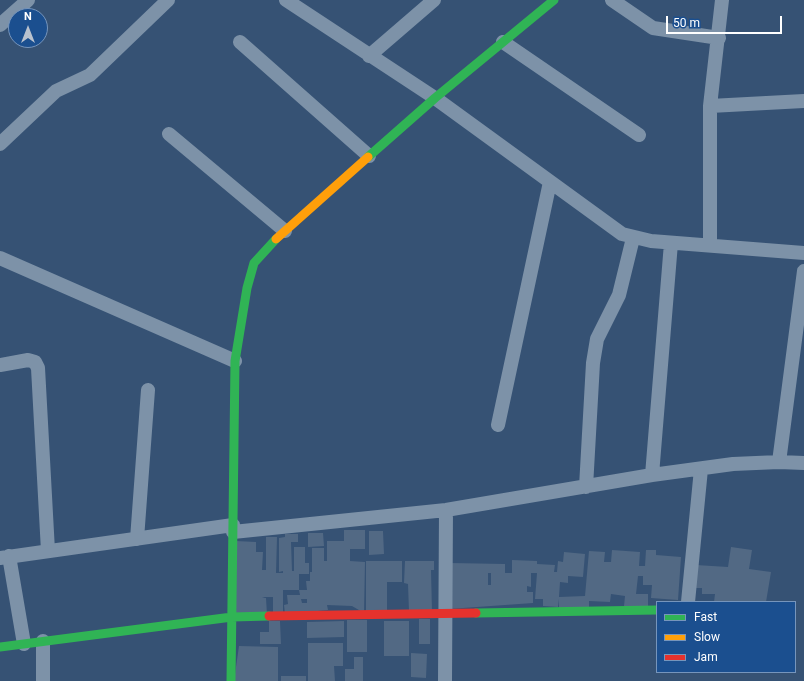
<!DOCTYPE html>
<html>
<head>
<meta charset="utf-8">
<style>
  body { margin:0 }
  #map { position:relative; width:804px; height:681px; overflow:hidden; background:#365274; font-family:Roboto,sans-serif }
  canvas { display:block }
  .legend { position:absolute; left:656px; top:601px; width:140px; height:72px; box-sizing:border-box; background:#1b4f8f; border:1px solid #7695bc; margin:0; padding:5px 7px; list-style:none; font-size:12px; color:#fff }
  .legend li { display:flex; align-items:center; gap:8px; height:20px }
  .legend b { width:20px; border:1px solid #7695bc }
  .north { position:absolute; left:8px; top:8px; width:40px; height:40px; box-sizing:border-box; background:#1b4f8f; border:1px solid #7695bc; border-radius:50%; rotate:0deg; font-size:11px; font-weight:700; line-height:16px; text-align:center; color:#fff }
  .north::after { content:''; display:block; margin:auto; width:14px; height:18px; background:#b9c2ce; clip-path:polygon(50% 0,100% 100%,50% 72%,0 100%) }
  .scale { position:absolute; left:666px; top:16px; width:116px; height:18px; box-sizing:border-box; border:2px solid #fff; border-top:0; padding-left:5px; font-size:12px; line-height:14px; white-space:nowrap; color:#fff; -webkit-text-stroke:3px #1b4f8f; paint-order:stroke }
</style>
</head>
<body>
<div id="map">
<canvas width="804" height="681"></canvas>
<ul class="legend">
<li><b style="height:5px;background:#30b455"></b>Fast</li>
<li><b style="height:5px;background:#ff9f0a"></b>Slow</li>
<li><b style="height:5px;background:#e5322d"></b>Jam</li>
</ul>
<div class="north">N</div>
<div class="scale">50 m</div>
</div>
<script>
const c = document.querySelector('canvas').getContext('2d');
c.lineJoin = 'round';
function fill(path, color) { c.fillStyle = color; c.fill(path, 'evenodd'); }
const poly = rows => new Path2D(rows.map(r => 'M' + r).join(''));
function strokePath(path, color, width, dash) { c.strokeStyle = color; c.lineWidth = width; c.lineCap = dash ? 'butt' : 'round'; c.setLineDash(dash || []); c.stroke(path); }
fill(poly([
  [344,530,365,530,365,549,350,549,350,561,365,562,364,613,352,606,327,605,328,610,285,614,284,605,288,604,287,595,300,595,299,590,283,590,283,614,273,614,273,597,265,597,262,598,266,598,267,615,234,615,236,541,256,542,256,552,263,552,262,570,266,570,266,537,277,537,276,573,283,573,283,571,279,572,279,538,285,537,285,534,298,534,298,542,291,542,292,571,294,571,294,547,305,547,305,563,309,563,309,574,299,574,299,590,307,590,306,581,310,581,310,572,312,572,312,548,324,548,324,561,327,561,327,541,344,541],
  [301,599,307,599,307,603,302,603],
  [369,531,383,531,384,554,369,555],
  [308,533,323,533,324,546,308,547],
  [731,547,752,550,749,569,771,572,766,602,714,602,715,594,702,594,702,588,693,588,696,565,728,567],
  [612,550,640,552,639,566,645,566,646,550,656,550,656,555,681,557,678,600,651,598,652,585,643,585,643,576,638,576,636,594,648,594,648,607,624,606,625,596,611,594,610,602,589,601,589,610,559,610,559,599,558,607,543,606,543,599,535,599,537,573,531,573,531,587,527,586,527,592,533,592,533,603,449,609,450,563,505,564,505,573,512,573,512,560,537,561,537,564,555,565,554,572,557,572,558,561,563,562,564,552,585,554,583,577,568,576,568,583,560,582,559,597,585,596,589,551,605,552,604,562,611,562],
  [488,573,491,573,491,585,488,585],
  [366,561,402,561,402,582,387,582,387,613,366,613],
  [405,561,434,561,434,570,431,570,432,612,409,612,408,584,404,583],
  [419,619,430,619,430,644,419,644],
  [347,620,367,620,367,652,347,652],
  [269,621,280,621,281,644,260,644,260,632,269,632],
  [344,621,344,637,307,638,307,622],
  [384,621,409,621,409,656,384,656],
  [308,643,343,643,343,666,334,666,335,681,308,681],
  [239,646,278,647,278,681,234,681],
  [411,653,427,654,426,678,411,677],
  [354,657,363,657,363,681,345,681,345,669,354,669],
  [281,676,306,676,306,681,281,681]
]), '#526984');
strokePath(poly([
  [286,0,435,98,622,234,651,241,804,253],
  [612,0,653,28,719,38],
  [0,25,28,0],
  [240,42,369,156],
  [503,42,639,135],
  [369,56,434,0],
  [710,106,804,101],
  [169,134,285,231],
  [0,144,56,91,90,75,168,0],
  [710,245,710,106,722,0],
  [0,258,235,361],
  [0,365,28,360,35,362,38,368,48,551],
  [498,425,550,182],
  [779,462,804,271],
  [652,475,671,243],
  [586,487,593,363,597,339,619,295,633,238],
  [233,532,446,510,652,475,733,464,779,462,804,463],
  [137,539,148,390],
  [9,556,24,644],
  [0,558,233,525],
  [688,602,701,469],
  [43,641,43,681],
  [445,681,446,510]
]), '#7d92a8', 14);
strokePath(poly([
  [368,157,435,98,554,0],
  [476,613,657,610],
  [0,647,232,617,269,616],
  [231,681,235,361,247,288,254,263,276,239]
]), '#30b455', 9);
strokePath(poly([
  [276,239,368,157]
]), '#ff9f0a', 9);
strokePath(poly([
  [269,616,476,613]
]), '#e5322d', 9);
</script>
</body>
</html>
